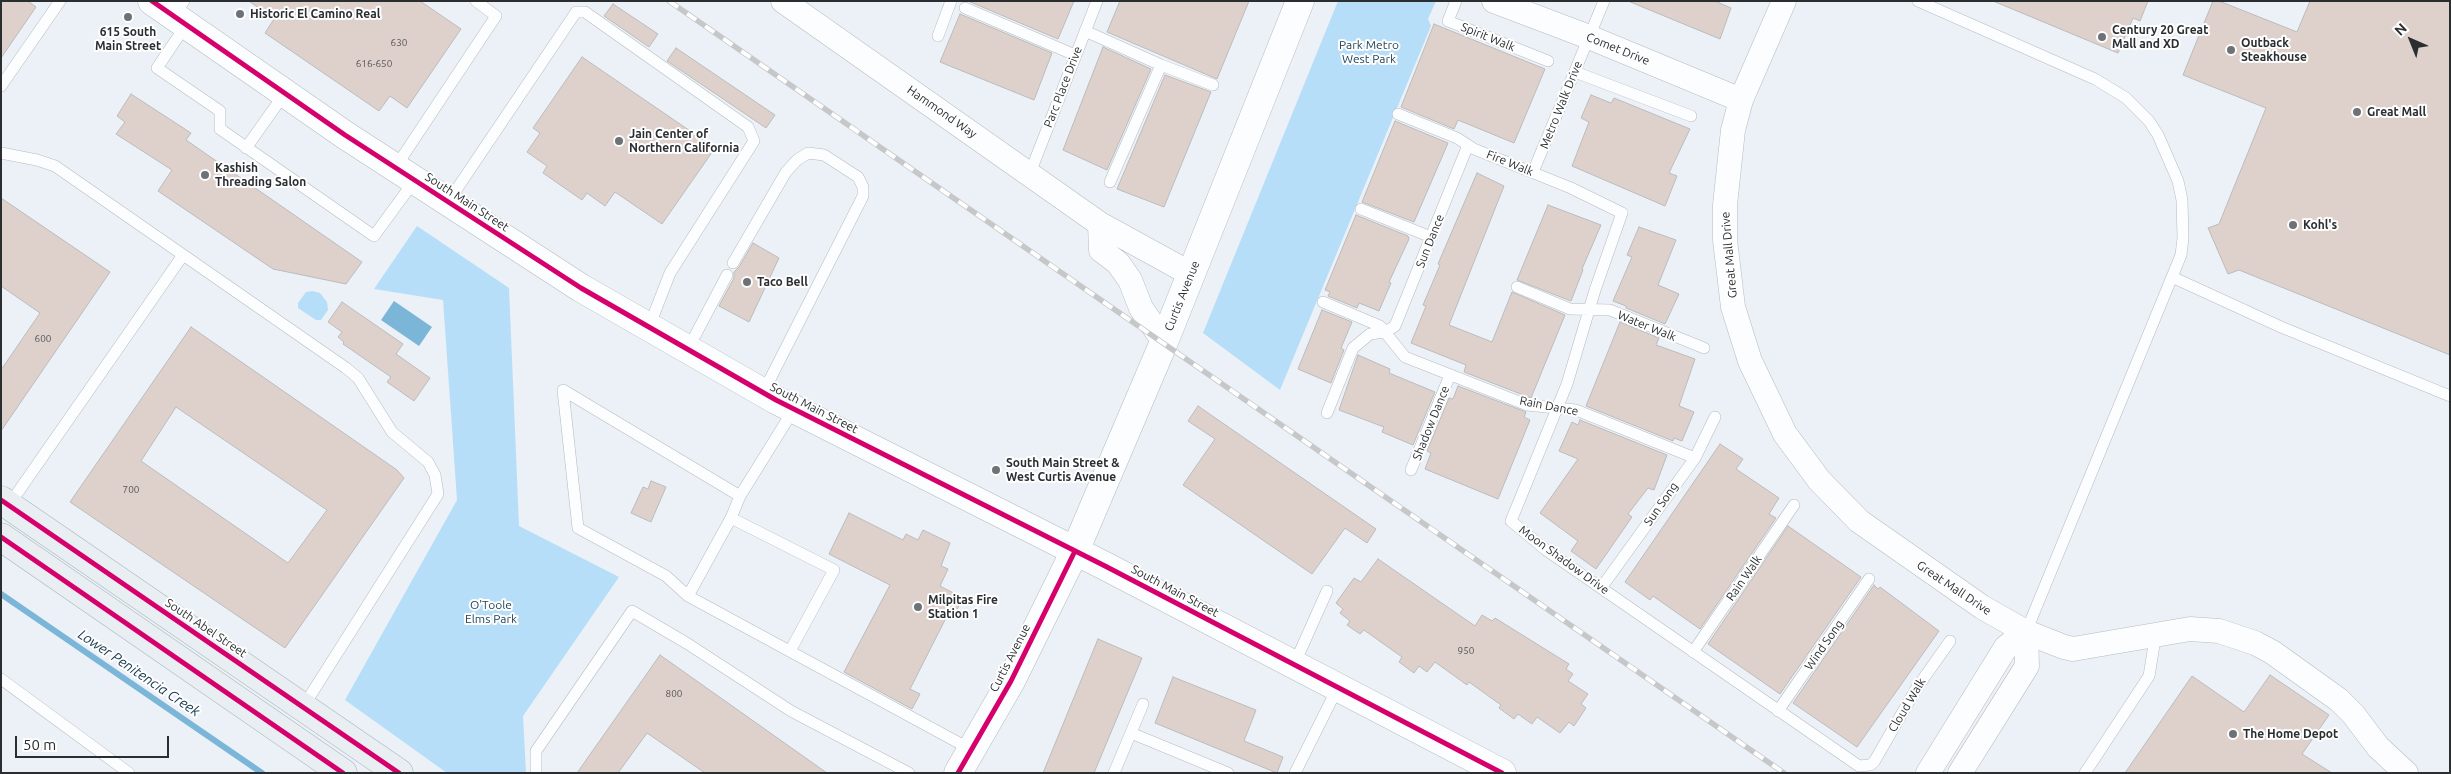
<!DOCTYPE html>
<html>
<head>
<meta charset="utf-8">
<style>
  body { margin:0 }
  #map { position:relative; width:2451px; height:774px; overflow:hidden; background:#ebf1f6; font-family:Ubuntu,sans-serif }
  canvas { display:block }
  .frame { position:absolute; inset:0; border:2px solid #2a2e31; pointer-events:none }
  .north { position:absolute; left:2386px; top:15px; width:50px; height:50px; -webkit-text-stroke:4px #fefefe; paint-order:stroke; rotate:316deg; font-size:14px; font-weight:700; line-height:20px; text-align:center; color:#2a2e31 }
  .north::after { content:''; display:block; margin:auto; width:18px; height:22px; background:#2a2e31; clip-path:polygon(50% 0,100% 100%,50% 72%,0 100%) }
  .scale { position:absolute; left:15px; top:736px; width:154px; height:22px; box-sizing:border-box; border:2px solid #2a2e31; border-top:0; padding-left:6px; font-size:15px; line-height:18px; white-space:nowrap; color:#2a2e31; -webkit-text-stroke:4px #fefefe; paint-order:stroke }
</style>
</head>
<body>
<div id="map">
<canvas width="2451" height="774"></canvas>
<div class="frame"></div>
<div class="north">N</div>
<div class="scale">50 m</div>
</div>
<script>
const c = document.querySelector('canvas').getContext('2d');
c.lineJoin = 'round';
function fill(path, color) { c.fillStyle = color; c.fill(path, 'evenodd'); }
const poly = rows => new Path2D(rows.map(r => 'M' + r).join(''));
function strokePath(path, color, width, dash) { c.strokeStyle = color; c.lineWidth = width; c.lineCap = dash ? 'butt' : 'round'; c.setLineDash(dash || []); c.stroke(path); }
function write(font, color, halo, rows, align = 'center') {
  c.font = font + ' Ubuntu,sans-serif'; c.lineWidth = 4; c.setLineDash([]); c.textBaseline = 'middle'; c.strokeStyle = halo; c.fillStyle = color; for (const [text, x, y, turn = 0] of rows) {
    c.save(); c.translate(x, y); c.rotate((+turn || 0) * Math.PI / 180); c.textAlign = isNaN(turn) ? turn : align; if (halo) c.strokeText(text, 0, 0); c.fillText(text, 0, 0); c.restore();
  }
}
fill(poly([
  [1338,1,1436,1,1428,19,1431,26,1280,390,1203,333],
  [417,226,509,288,519,526,619,577,523,716,526,773,447,773,345,700,457,500,443,300,374,289],
  [313,291,320,293,327,302,328,310,321,320,316,320,298,308,298,303,306,292]
]), '#b7def8');
fill(poly([
  [394,301,432,327,419,346,381,320]
]), '#7bb6d9');
strokePath(poly([
  [1,594,262,773]
]), '#7bb6d9', 6);
const building = poly([
  [1,1,28,1,36,7,1,58,1,1],
  [249,1,420,1,461,29,407,108,390,96,379,111,265,33,274,19,249,1],
  [968,1,1074,1,1058,39,968,1],
  [1120,1,1249,1,1217,79,1107,32,1120,1],
  [1628,1,1715,1,1731,8,1720,39,1628,1],
  [1993,1,2148,1,2140,21,2133,18,2118,53,1993,1],
  [2213,1,2219,1,2297,32,2310,1,2450,1,2450,355,2239,270,2228,274,2208,228,2219,224,2266,108,2183,75,2213,1],
  [613,4,658,34,649,47,604,16,613,4],
  [960,14,1052,53,1034,100,940,62,960,14],
  [1434,24,1545,69,1514,143,1458,120,1454,129,1401,107,1434,24],
  [1103,47,1151,69,1107,170,1063,150,1103,47],
  [676,48,775,115,766,128,667,61,676,48],
  [582,57,715,148,662,224,615,192,605,206,587,193,582,200,543,173,547,166,527,152,540,133,533,128,582,57],
  [1165,75,1211,92,1164,207,1117,189,1165,75],
  [131,94,191,133,186,140,362,262,346,284,273,269,158,191,172,170,116,134,125,122,117,116,131,94],
  [1591,95,1611,103,1614,98,1690,129,1669,173,1677,176,1665,206,1572,166,1589,122,1581,118,1591,95],
  [1395,121,1448,143,1414,222,1362,202,1395,121],
  [1477,173,1504,186,1449,325,1492,342,1512,292,1565,315,1531,398,1464,372,1466,365,1411,343,1426,306,1423,305,1440,265,1438,264,1477,173],
  [1,198,110,272,1,431,1,370,40,313,1,286,1,198],
  [1548,205,1601,225,1582,269,1583,270,1571,301,1517,280,1548,205],
  [1356,215,1408,236,1409,239,1389,282,1391,283,1379,311,1359,303,1357,308,1328,296,1330,292,1325,290,1356,215],
  [1639,227,1676,240,1658,285,1679,294,1665,324,1626,308,1626,306,1613,301,1632,257,1627,255,1639,227],
  [753,243,779,258,749,322,719,306,734,278,734,272,739,267,753,243],
  [342,302,403,344,396,354,430,378,414,401,387,382,391,377,343,344,344,342,338,337,342,332,328,322,342,302],
  [1322,310,1352,322,1341,348,1344,350,1331,383,1298,369,1322,310],
  [1620,322,1659,338,1656,345,1695,359,1679,406,1694,412,1682,441,1674,438,1673,441,1586,406,1620,322],
  [191,327,397,470,404,478,285,648,70,502,191,327],
  [176,407,327,510,288,563,141,461,176,407],
  [1358,355,1390,369,1389,373,1435,392,1413,445,1382,432,1384,427,1339,410,1358,355],
  [1458,386,1526,412,1524,417,1530,420,1498,499,1425,469,1431,453,1427,451,1449,398,1453,399,1458,386],
  [1198,406,1376,529,1367,543,1345,528,1312,574,1183,485,1215,439,1188,421,1198,406],
  [1580,420,1667,455,1654,490,1648,488,1628,514,1632,517,1596,569,1571,551,1578,541,1540,513,1578,459,1559,451,1572,422,1578,425,1580,420],
  [1720,444,1743,459,1736,469,1779,498,1769,514,1776,518,1700,629,1653,596,1650,600,1625,582,1720,444],
  [651,481,666,487,651,522,631,513,643,487,648,489,651,481],
  [849,513,903,540,906,534,918,540,923,530,950,543,941,566,948,569,940,586,963,598,952,619,947,616,910,689,920,694,912,709,844,672,890,585,829,554,849,513],
  [1788,526,1861,577,1780,694,1708,644,1788,526],
  [1378,559,1475,626,1482,615,1492,621,1495,618,1569,664,1566,669,1573,674,1568,681,1588,694,1581,704,1586,708,1574,726,1569,722,1560,733,1537,717,1532,724,1518,714,1514,719,1499,708,1501,705,1469,682,1467,685,1435,662,1427,672,1419,666,1414,673,1399,662,1402,657,1364,630,1360,634,1347,625,1350,621,1340,613,1343,609,1336,603,1354,578,1361,582,1378,559],
  [1874,585,1878,589,1880,587,1939,631,1857,747,1793,703,1874,585],
  [1098,639,1142,658,1094,773,1043,773,1098,639],
  [660,655,827,773,705,773,647,733,618,773,577,773,660,655],
  [2270,675,2329,715,2302,754,2332,773,2125,773,2192,676,2244,712,2270,675],
  [1173,677,1256,710,1244,741,1283,757,1277,773,1155,723,1173,677]
]);
fill(building, '#ded1cc');
strokePath(building, '#babbbc', 1);
const service = poly([
  [1456,1,1448,21,1548,61],
  [1918,1,2095,79,2126,98,2149,121,2158,135,2178,181,2182,200,2183,238,2181,255,2026,632],
  [965,8,1075,55],
  [174,16,184,1],
  [186,25,157,68,220,111,220,129,374,236,415,180],
  [1085,31,1161,65,1213,85],
  [938,36,951,1],
  [1575,72,1691,116],
  [1,86,60,1],
  [1398,114,1457,138,1474,149,1571,188,1622,213,1595,290,1567,384,1511,521,1546,550,1859,766,1870,765,1874,762,1916,689,1950,641],
  [246,148,285,93],
  [1,153,37,160,55,166,346,368,358,378,392,432,428,462,435,475,438,494,303,707],
  [395,168,496,16,476,1],
  [1533,172,1604,1],
  [1030,173,1097,1],
  [1110,182,1161,65],
  [448,202,576,12,585,12,748,127,754,141,670,273,649,327],
  [1361,209,1431,237],
  [733,263,786,172,797,160,808,153,824,155,858,177,863,187,863,196,763,393],
  [2172,277,2281,327,2450,396],
  [1517,287,1570,309,1610,310,1704,348],
  [1323,302,1380,326,1405,357,1527,405,1576,410,1695,458],
  [688,349,727,275],
  [1327,413,1353,348,1370,334,1385,332,1395,326,1468,145],
  [1411,470,1450,375],
  [740,496,563,390,578,528,666,576,688,596,972,750],
  [9,505,183,255],
  [731,518,834,570,790,651],
  [1601,588,1695,458,1715,417],
  [688,596,731,518,740,496,794,409],
  [1693,652,1794,505],
  [1294,665,1327,591],
  [1,679,129,773],
  [1778,711,1869,579],
  [1131,733,1228,773],
  [536,773,536,751,632,611,688,644,791,711,909,773],
  [1114,773,1143,704],
  [1295,773,1338,687],
  [2085,773,2149,676,2156,633]
]);
const minor = poly([
  [783,1,1100,224,1191,274],
  [1494,1,1589,37,1741,100],
  [1784,1,1741,100,1733,130,1725,205,1725,240,1733,307,1750,361,1785,434,1819,480,1859,521,1982,607,2026,632,2064,647,2073,649,2190,629,2219,631,2255,643,2272,652,2339,700,2353,714,2378,747,2406,773],
  [1100,224,1101,250,1118,263,1130,280,1141,308,1164,342],
  [1928,773,2006,647,2026,632],
  [1960,773,2027,666,2026,632]
]);
const tertiary = poly([
  [958,773,1011,681,1075,551,1164,342,1300,1]
]);
const secondary = poly([
  [152,1,345,135,581,288,776,400,1107,567,1502,773]
]);
const primary = poly([
  [1,500,399,773],
  [1,537,343,773]
]);
strokePath(service, '#b6bbbe', 12);
strokePath(minor, '#b6bbbe', 25);
strokePath(tertiary, '#b6bbbe', 29);
strokePath(secondary, '#b6bbbe', 29);
strokePath(primary, '#a9b6be', 29);
strokePath(service, '#fcfdfe', 11);
strokePath(minor, '#fcfdfe', 24);
strokePath(tertiary, '#fcfdfe', 28);
strokePath(secondary, '#fcfdfe', 28);
strokePath(primary, '#e8eef2', 28);
const rail = poly([
  [669,1,1784,773]
]);
strokePath(rail, '#c6c7c9', 5.5);
strokePath(rail, '#fefefe', 4, [11]);
strokePath(poly([
  [152,1,345,135,581,288,776,400,1107,567,1502,773],
  [1,500,399,773],
  [1,537,343,773],
  [958,773,1011,681,1075,551]
]), '#d6006c', 5);
for (const [x, y, r, color] of [
  [240,14,5,"#6e7276"],
  [128,17,5,"#6e7276"],
  [2102,37,5,"#6e7276"],
  [2231,50,5,"#6e7276"],
  [2357,112,5,"#6e7276"],
  [619,141,5,"#6e7276"],
  [205,175,5,"#6e7276"],
  [2293,225,5,"#6e7276"],
  [747,282,5,"#6e7276"],
  [996,470,5,"#6e7276"],
  [918,607,5,"#6e7276"],
  [2233,734,5,"#6e7276"]
]) { const dot = new Path2D(); dot.arc(x, y, r, 0, 2 * Math.PI); c.fillStyle = color; c.fill(dot); strokePath(dot, '#fefefe', 2); }
write('10px', '#575758', null, [
  ["630",399,43],
  ["616-650",374,64],
  ["600",43,339],
  ["700",131,490],
  ["950",1466,651],
  ["800",674,694]
]);
write('bold 12px', '#2a2e31', '#fefefe', [
  ["Historic El Camino Real",250,14],
  ["Century 20 Great",2112,30],
  ["Mall and XD",2112,44],
  ["615 South",128,32,"center"],
  ["Main Street",128,46,"center"],
  ["Outback",2241,43],
  ["Steakhouse",2241,57],
  ["Great Mall",2367,112],
  ["Jain Center of",629,134],
  ["Northern California",629,148],
  ["Kashish",215,168],
  ["Threading Salon",215,182],
  ["Kohl's",2303,225],
  ["Taco Bell",757,282],
  ["South Main Street &",1006,463],
  ["West Curtis Avenue",1006,477],
  ["Milpitas Fire",928,600],
  ["Station 1",928,614],
  ["The Home Depot",2243,734]
], 'left');
write('12px', '#2a2e31', '#fefefe', [
  ["Spirit Walk",1488,37,22],
  ["Comet Drive",1618,49,22],
  ["Parc Place Drive",1063,87,-69],
  ["Metro Walk Drive",1561,105,-68],
  ["Hammond Way",942,112,35],
  ["Fire Walk",1510,163,22],
  ["South Main Street",467,202,33],
  ["Sun Dance",1430,241,-68],
  ["Great Mall Drive",1729,255,-95],
  ["Curtis Avenue",1182,296,-68],
  ["Water Walk",1647,326,22],
  ["Rain Dance",1549,406,11],
  ["South Main Street",814,408,27],
  ["Shadow Dance",1431,423,-68],
  ["Sun Song",1661,504,-55],
  ["Moon Shadow Drive",1564,560,36],
  ["Rain Walk",1744,578,-55],
  ["Great Mall Drive",1954,588,34],
  ["South Main Street",1175,591,28],
  ["South Abel Street",206,628,34],
  ["Wind Song",1824,645,-55],
  ["Curtis Avenue",1010,658,-63],
  ["Cloud Walk",1907,705,-59]
]);
write('12px', '#1a3d52', '#fefefe', [
  ["Park Metro",1369,45],
  ["West Park",1369,59],
  ["O'Toole",491,605],
  ["Elms Park",491,619]
]);
write('italic 14px', '#13384c', '#fefefe', [
  ["Lower Penitencia Creek",139,673,34]
]);
</script>
</body>
</html>
